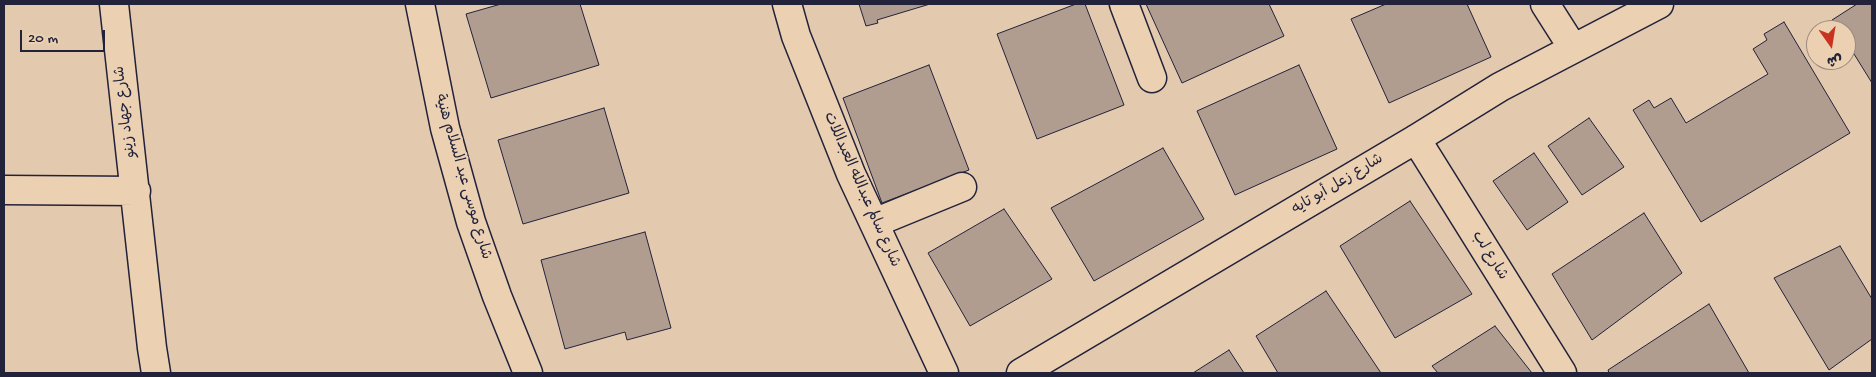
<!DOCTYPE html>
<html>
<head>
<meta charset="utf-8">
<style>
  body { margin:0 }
  #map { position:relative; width:1876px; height:377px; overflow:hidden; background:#e3c9ad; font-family:"Gochi Hand","Playpen Sans Arabic",sans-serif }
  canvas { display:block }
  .frame { position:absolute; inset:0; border:5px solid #22223b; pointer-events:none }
  .north { position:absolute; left:1806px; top:20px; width:50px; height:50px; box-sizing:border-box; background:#ebd0b2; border:1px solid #9b8a82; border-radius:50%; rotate:167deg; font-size:14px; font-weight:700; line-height:20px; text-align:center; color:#22223b }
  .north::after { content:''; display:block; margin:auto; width:18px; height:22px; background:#c8321e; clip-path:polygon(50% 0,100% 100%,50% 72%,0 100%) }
  .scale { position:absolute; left:20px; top:30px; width:85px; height:22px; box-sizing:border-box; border:2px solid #22223b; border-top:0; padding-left:6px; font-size:15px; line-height:18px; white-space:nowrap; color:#22223b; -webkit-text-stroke:4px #ebd0b2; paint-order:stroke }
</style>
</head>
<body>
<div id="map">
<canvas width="1876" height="377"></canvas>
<div class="frame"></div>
<div class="north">ش</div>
<div class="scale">20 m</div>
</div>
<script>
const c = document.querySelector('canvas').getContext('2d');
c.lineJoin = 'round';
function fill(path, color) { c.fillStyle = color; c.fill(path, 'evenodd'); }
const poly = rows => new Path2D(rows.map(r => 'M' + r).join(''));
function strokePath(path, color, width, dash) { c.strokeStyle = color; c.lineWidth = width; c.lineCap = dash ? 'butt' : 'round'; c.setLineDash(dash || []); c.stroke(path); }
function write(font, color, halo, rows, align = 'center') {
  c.font = font + ' "Gochi Hand","Playpen Sans Arabic",sans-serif'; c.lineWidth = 4.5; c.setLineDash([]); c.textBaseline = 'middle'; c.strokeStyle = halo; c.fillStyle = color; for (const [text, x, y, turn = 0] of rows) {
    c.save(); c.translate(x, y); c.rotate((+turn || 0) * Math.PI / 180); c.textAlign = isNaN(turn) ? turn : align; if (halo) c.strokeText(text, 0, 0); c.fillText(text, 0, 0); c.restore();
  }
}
const building = poly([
  [501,4,580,4,599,65,491,98,466,14,501,4],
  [859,4,930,4,877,20,878,23,866,26,859,4],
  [1076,4,1085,4,1124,105,1037,139,997,34,1076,4],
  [1146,4,1269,4,1284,36,1182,83,1146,4],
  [1386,4,1467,4,1491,57,1389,103,1351,19,1386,4],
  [1857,4,1872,4,1872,83,1846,41,1846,30,1839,30,1832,20,1857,4],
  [1784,22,1850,133,1701,222,1633,110,1649,100,1654,108,1671,98,1686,123,1768,74,1753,49,1767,40,1764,34,1784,22],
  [929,65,969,170,882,203,843,98,929,65],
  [1299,65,1337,149,1235,195,1197,111,1299,65],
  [604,108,629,193,523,224,498,140,604,108],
  [1589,118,1624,167,1582,195,1548,146,1589,118],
  [1163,148,1204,219,1094,281,1051,208,1163,148],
  [1534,153,1568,202,1527,230,1493,181,1534,153],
  [1410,201,1472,294,1395,338,1340,246,1410,201],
  [1004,209,1052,279,970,326,928,253,1004,209],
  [1644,213,1682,273,1592,340,1552,274,1644,213],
  [645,232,671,328,627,340,625,332,565,349,541,260,645,232],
  [1840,246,1872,299,1872,339,1829,370,1774,278,1840,246],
  [1326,291,1381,373,1278,373,1256,336,1326,291],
  [1709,304,1749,373,1609,373,1608,370,1709,304],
  [1495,326,1532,373,1438,373,1432,366,1495,326],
  [1229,350,1244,373,1193,373,1229,350]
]);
fill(building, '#b09d8f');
strokePath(building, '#22223b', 1);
const minor = poly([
  [114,4,152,348,156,373],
  [420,4,445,128,471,222,497,296,528,373],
  [787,4,796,36,851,174,944,373],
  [1124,4,1152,78],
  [1545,4,1573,48],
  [1416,139,1562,373],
  [4,190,136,191],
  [874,223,962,187],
  [1021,373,1416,139,1500,87,1659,4]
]);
strokePath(minor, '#22223b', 31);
strokePath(minor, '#ebd0b2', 28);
write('15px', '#22223b', '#ebd0b2', [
  ["شارع جهاد زينو",126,112,-97],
  ["شارع موسى عبد السلام هنية",462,177,74],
  ["شارع زعل أبو تايه",1338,185,-31],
  ["شارع سالم عبدالله العبداللات",861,190,66],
  ["شارع لب",1489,256,58]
]);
</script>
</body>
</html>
